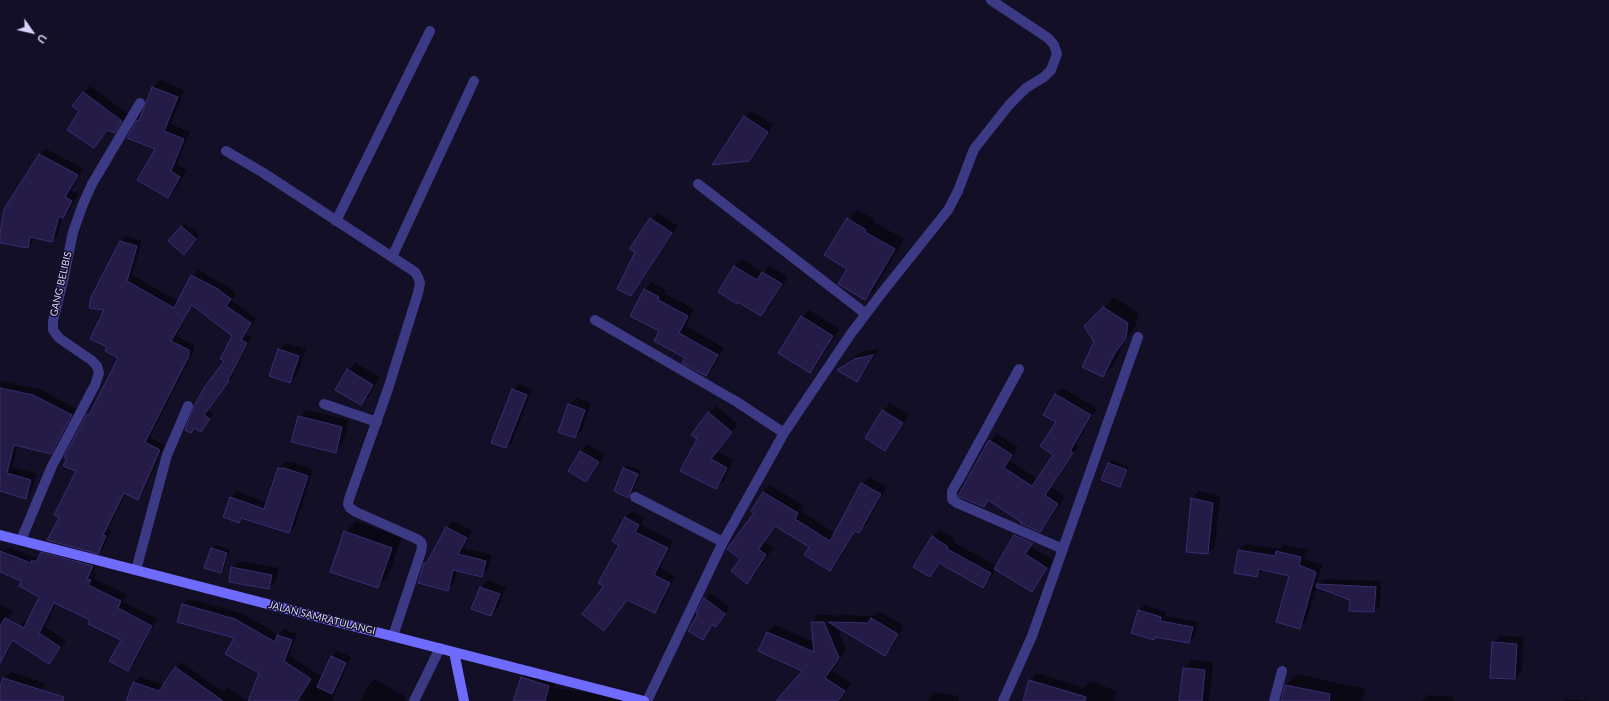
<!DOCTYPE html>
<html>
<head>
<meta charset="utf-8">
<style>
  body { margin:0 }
  #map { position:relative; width:1609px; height:701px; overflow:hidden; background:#130f26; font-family:Lato,sans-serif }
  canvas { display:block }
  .north { position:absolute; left:12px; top:12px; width:40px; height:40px; -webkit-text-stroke:3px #130f26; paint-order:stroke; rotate:124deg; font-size:11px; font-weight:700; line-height:16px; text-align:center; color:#d9d4ff }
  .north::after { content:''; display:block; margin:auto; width:14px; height:18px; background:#d9d4ff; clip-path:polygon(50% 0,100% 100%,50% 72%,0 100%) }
</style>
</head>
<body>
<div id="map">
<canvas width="1609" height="701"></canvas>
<div class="north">U</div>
</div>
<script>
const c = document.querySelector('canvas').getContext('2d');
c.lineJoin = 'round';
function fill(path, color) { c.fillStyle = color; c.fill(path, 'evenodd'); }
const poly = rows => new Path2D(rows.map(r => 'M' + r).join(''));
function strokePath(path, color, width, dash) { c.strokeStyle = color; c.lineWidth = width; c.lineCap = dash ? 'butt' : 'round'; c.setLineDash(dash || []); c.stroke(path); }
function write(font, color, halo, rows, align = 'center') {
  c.font = font + ' Lato,sans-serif'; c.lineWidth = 3; c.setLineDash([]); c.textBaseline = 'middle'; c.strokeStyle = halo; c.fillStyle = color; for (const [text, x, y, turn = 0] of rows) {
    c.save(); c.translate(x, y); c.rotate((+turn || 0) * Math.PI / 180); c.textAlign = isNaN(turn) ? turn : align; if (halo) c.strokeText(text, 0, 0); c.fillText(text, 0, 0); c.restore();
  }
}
fill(poly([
  [160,80,184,90,171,124,190,132,177,164,187,170,175,190,168,197,157,149,138,121,141,118,153,88],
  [90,86,128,114,121,125,114,132,108,130,94,147,81,111,83,93],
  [751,111,773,125,755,153,748,160,745,117],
  [46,149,83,168,71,191,78,194,69,211,62,217,58,234,52,241,35,237,34,240,28,247,0,242,39,155],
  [858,210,875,220,874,222,904,239,875,289,865,298,848,269,848,219],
  [657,213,678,226,637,288,631,295,636,252,650,219],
  [185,223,199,235,187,250,181,226],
  [126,236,142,241,132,275,179,302,192,276,198,270,223,284,236,293,230,300,256,318,245,334,252,337,232,374,234,375,208,410,214,414,201,431,195,427,190,432,225,361,234,336,193,305,176,336,194,345,194,350,150,437,165,445,143,493,138,498,126,493,108,529,111,531,104,547,98,553,77,471,88,415,93,410,119,357,108,347,105,310,120,242],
  [742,259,763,273,770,266,788,277,768,308,761,315,719,291,735,266],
  [652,282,666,290,664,293,694,309,686,326,724,348,713,368,706,375,661,331,632,315,645,289],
  [1114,297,1138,313,1136,326,1125,341,1114,365,1103,375,1095,342,1086,327],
  [809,310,839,329,817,365,810,372,802,317],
  [286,343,306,349,297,375,290,382,279,350],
  [879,349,864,373,857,380,839,370,845,363,862,352],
  [355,363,380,377,368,397,361,404,336,389,348,370],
  [0,381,39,389,77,409,57,447,51,453,18,445,12,467,37,474,31,492,26,498,0,491],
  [519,384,532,389,512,442,506,447,513,390],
  [1062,388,1097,408,1076,444,1079,446,1051,487,1065,497,1047,524,1040,531,1023,522,990,500,983,506,990,441,997,434,1018,447,1010,461,1038,479,1054,455,1057,422,1055,395],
  [576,398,591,403,582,430,575,437,569,405],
  [890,403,909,415,892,443,885,450,866,438,883,411],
  [716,406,738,424,717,452,734,460,723,481,716,488,698,439,709,413],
  [306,410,349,420,342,445,335,452,299,417],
  [588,444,605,455,593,474,586,481,569,471,581,451],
  [1112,460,1129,467,1123,483,1120,486,1109,464],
  [285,462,291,462,313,469,295,526,289,532,244,518,239,522,231,497,237,491,267,503,278,468],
  [627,465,641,471,632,493,628,496,624,468],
  [869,477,887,487,866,525,859,532,857,530,837,563,830,570,811,547,776,526,765,542,773,548,754,576,747,583,742,559,755,513,752,511,763,492,770,485,804,506,801,511,835,533,862,484],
  [1199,491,1220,496,1215,546,1208,553,1187,551,1192,498],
  [632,511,644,518,641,525,673,541,660,568,675,576,661,606,654,612,628,599,604,630,605,586,621,545,625,518],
  [356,521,402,537,388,577,378,587,345,532],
  [453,521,472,531,464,548,492,555,488,569,481,576,457,570,454,583,447,590,425,564,430,559,446,528],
  [1022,528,1039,536,1031,547,1053,560,1039,583,1032,591,996,569,990,579,983,586,940,562,930,575,932,537,939,530,955,539,953,542,997,566,1015,535],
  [1246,544,1279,549,1283,545,1307,550,1304,559,1322,565,1307,621,1300,627,1290,575,1263,569,1257,576,1235,572,1239,550],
  [215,545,230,550,224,568,220,572,212,549],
  [9,547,36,558,39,555,41,556,48,547,98,560,93,573,96,574,94,579,127,594,123,602,157,619,134,664,128,670,122,639,91,619,56,603,45,627,66,641,49,663,16,641,20,626,26,620,28,621,40,597,34,584,0,571,0,549,5,550],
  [239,561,279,568,276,581,269,588,232,568],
  [1324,579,1381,581,1380,606,1374,611,1350,610,1351,599,1316,586],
  [488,580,506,587,498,608,491,615,473,608,481,587],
  [711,593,730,608,715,626,714,624,702,639,699,614,698,612,705,599],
  [189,599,241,613,279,635,284,629,297,634,289,655,322,677,331,657,337,651,351,657,332,701,304,701,277,683,270,701,128,701,134,683,140,677,164,685,181,662,223,692,228,687,246,701,252,695,260,673,236,637,183,604],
  [0,605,13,611,0,632],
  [1144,605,1166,612,1165,616,1198,622,1195,637,1189,642,1157,636,1154,639,1139,611],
  [879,611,904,626,892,647,885,654,836,625,846,650,832,671,851,683,840,701,783,701,803,670,768,632,775,625,814,642,812,622,819,615,832,615,833,618,836,615,874,616],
  [1500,636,1523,637,1522,671,1515,678,1493,643],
  [1192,660,1213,662,1209,701,1180,701,1184,668],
  [530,669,557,677,554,688,605,695,625,701,514,701,522,678],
  [11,672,45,683,39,701,0,701,0,690,3,679],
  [1037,673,1084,688,1090,681,1117,691,1114,701,1025,701,1030,680],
  [1297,674,1365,689,1362,701,1282,701,1286,685],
  [375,679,406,697,404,701,360,701,369,685],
  [935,692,959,696,958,701,928,701,929,698],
  [1428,695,1454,697,1454,701,1422,701],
  [1565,699,1589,701,1563,701]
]), '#0007');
const building = poly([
  [152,87,178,97,164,131,184,139,171,171,180,177,168,198,137,180,155,149,127,138,137,120,139,121,152,87],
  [83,92,122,121,115,133,107,130,94,148,67,130,79,111,72,106,83,92],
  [744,116,768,132,749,161,712,165,744,116],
  [39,154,78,175,65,197,72,201,63,218,59,216,52,242,30,237,28,248,0,243,0,233,4,209,39,154],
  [650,218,672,233,631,296,617,289,635,252,629,249,650,218],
  [847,218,866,230,865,232,895,249,865,300,838,284,847,269,824,255,847,218],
  [181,226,196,239,184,255,168,241,181,226],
  [120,241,137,246,127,281,174,308,191,275,218,289,231,299,226,306,251,323,241,340,247,343,228,380,229,381,204,415,210,419,201,432,194,428,191,433,185,430,194,406,204,388,224,361,220,359,232,336,192,305,171,341,189,350,189,356,145,442,160,450,138,500,124,493,103,535,106,536,98,554,47,540,59,518,54,515,76,471,63,466,67,458,64,457,87,414,89,415,118,358,105,351,107,347,90,339,104,310,89,308,91,297,120,241],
  [734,266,757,280,762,272,782,284,761,316,738,302,737,304,718,292,734,266],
  [644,289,659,297,658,300,688,316,679,333,718,355,706,376,682,363,685,358,654,341,659,331,630,316,644,289],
  [1103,307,1128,323,1126,338,1115,353,1103,377,1082,367,1094,342,1084,326,1103,307],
  [801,316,833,336,810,373,778,353,801,316],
  [278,349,299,356,290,383,269,376,278,349],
  [873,355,857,382,837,370,854,359,873,355],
  [347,369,373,385,361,405,335,390,347,369],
  [0,388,33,395,72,415,51,454,14,445,7,473,31,480,26,499,0,491,0,388],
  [512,389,527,395,506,448,491,443,512,389],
  [1055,394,1091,415,1070,451,1073,453,1045,495,1058,504,1040,532,1020,523,1021,522,988,500,984,507,958,496,989,440,1012,455,1004,468,1032,486,1053,455,1040,446,1056,422,1043,415,1055,394],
  [568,404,585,410,575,438,558,432,568,404],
  [882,410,903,423,885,451,865,438,882,410],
  [708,412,732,432,711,459,727,468,716,489,680,471,697,439,691,435,708,412],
  [298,416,342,427,336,453,291,442,298,416],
  [580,451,599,462,586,482,568,471,580,451],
  [1108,463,1127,470,1120,487,1101,480,1108,463],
  [278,468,284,468,308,476,289,533,241,518,239,523,223,517,230,497,264,509,278,468],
  [623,468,638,474,628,498,614,491,623,468],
  [861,483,881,494,859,533,855,531,830,571,804,555,809,547,775,526,759,549,766,555,747,584,731,571,740,559,727,549,754,513,751,511,763,492,798,513,795,519,830,541,861,483],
  [1191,498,1213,503,1208,554,1186,552,1191,498],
  [625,517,639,525,635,532,668,548,654,575,670,583,655,613,627,600,604,631,582,614,604,586,598,583,619,545,612,541,625,517],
  [446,527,467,538,458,554,486,561,482,577,453,570,448,591,418,583,424,563,426,564,446,527],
  [344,531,392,548,378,588,330,572,344,531],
  [1014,535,1033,543,1025,554,1047,568,1032,592,994,569,1014,535],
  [932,536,948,547,947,549,991,573,983,588,939,563,930,577,913,567,932,536],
  [211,548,227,553,221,573,204,568,211,548],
  [1238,550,1275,556,1276,551,1301,557,1299,565,1316,572,1300,629,1276,622,1289,576,1259,569,1257,577,1234,573,1238,550],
  [0,551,31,563,32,560,36,562,41,552,93,566,87,579,91,580,88,585,121,601,118,608,152,626,128,671,109,661,121,640,88,624,90,620,54,603,39,633,60,647,49,664,12,640,0,663,0,626,5,618,24,628,39,597,19,586,21,581,0,572,0,551],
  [231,567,272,575,269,589,229,582,231,567],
  [1317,584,1376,587,1374,612,1349,611,1350,600,1316,587,1317,584],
  [480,587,500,594,491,616,471,609,480,587],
  [704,598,725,614,716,627,712,625,703,640,688,631,698,614,696,613,704,598],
  [182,604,235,619,275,642,277,635,292,640,284,661,311,679,297,701,248,701,259,673,225,654,234,638,177,622,182,604],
  [1138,610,1161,617,1160,621,1193,627,1189,643,1155,637,1154,640,1131,633,1138,610],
  [871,618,898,634,885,656,828,622,868,623,871,618],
  [811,622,824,622,839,658,825,678,845,691,838,701,776,701,802,671,758,651,767,632,814,652,811,622],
  [1492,642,1517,644,1515,679,1490,678,1492,642],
  [331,656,346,663,332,694,317,687,331,656],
  [175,667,223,701,126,701,133,682,159,691,175,667],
  [1183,668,1205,670,1202,701,1179,701,1183,668],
  [521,677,549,686,545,701,513,701,521,677],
  [3,678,64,697,63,701,0,701,0,687,3,678],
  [1029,680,1086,697,1085,701,1023,701,1029,680],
  [1285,685,1330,694,1329,701,1281,701,1285,685]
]);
fill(building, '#241b47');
strokePath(building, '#3b2d73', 1);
strokePath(poly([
  [226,151,262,172,415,272,418,277,420,283,418,293,388,389,349,499,348,504,350,508,356,512,417,539,421,542,422,545,421,552,393,636],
  [698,184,866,314],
  [336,221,430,31],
  [392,257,474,81],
  [595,320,737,402,784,433,723,542,647,701],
  [1019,369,959,479,952,491,952,499,957,503,1063,549],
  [324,404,377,422],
  [784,433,850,335,881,294,948,210,958,191,974,149,1009,105,1026,88,1044,77,1051,70,1057,54,1054,45,1048,38,991,0],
  [635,497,723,542],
  [21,540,52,466,95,385,99,373,97,366,91,360,59,338,53,330,53,321,63,281,73,232,83,204,92,184,140,103],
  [136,570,167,455,188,406],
  [414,701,440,648],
  [1003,701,1032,636,1138,337],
  [1274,701,1282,671]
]), '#3d3a85', 10);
strokePath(poly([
  [0,535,644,701],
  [454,652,464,701]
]), '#6f6bff', 10);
write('10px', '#d9d4ff', '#130f26', [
  ["GANG BELIBIS",61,284,-77],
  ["JALAN SAMRATULANGI",322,618,14]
]);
</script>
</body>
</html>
